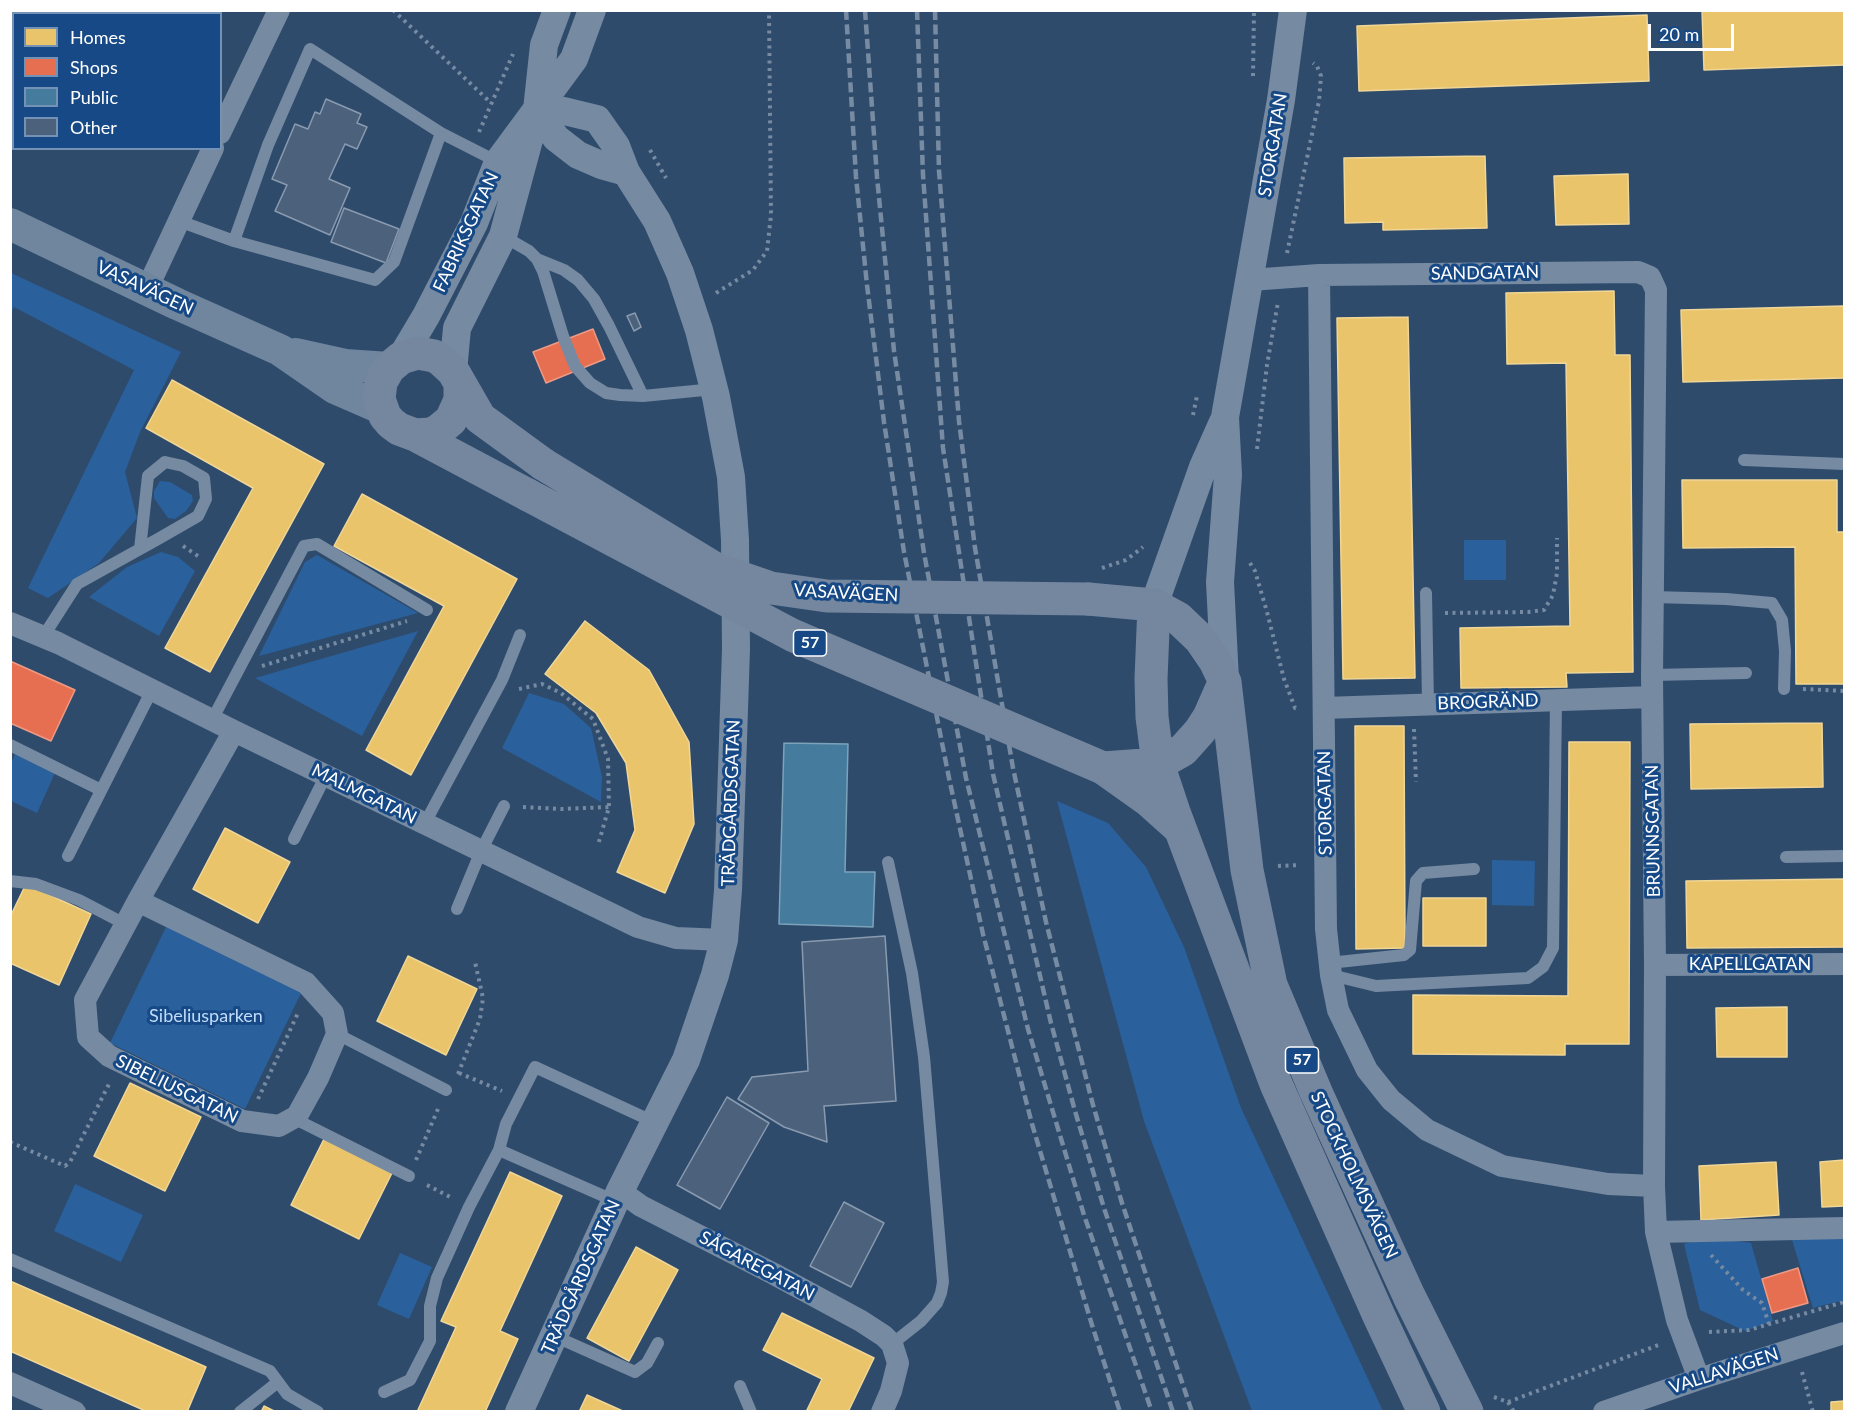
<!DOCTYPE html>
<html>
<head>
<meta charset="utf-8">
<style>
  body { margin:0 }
  #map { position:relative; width:1855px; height:1422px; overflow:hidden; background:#2f4b6c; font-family:Lato,sans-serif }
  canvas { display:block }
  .frame { position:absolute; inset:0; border:12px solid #fff; pointer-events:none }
  .legend { position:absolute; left:12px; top:12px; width:210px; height:138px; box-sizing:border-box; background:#164985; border:2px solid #7392b6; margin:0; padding:8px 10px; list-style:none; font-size:18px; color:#fff }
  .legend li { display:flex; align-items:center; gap:12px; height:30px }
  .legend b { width:30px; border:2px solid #7392b6 }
  .scale { position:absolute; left:1648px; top:24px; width:86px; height:27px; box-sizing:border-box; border:3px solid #fff; border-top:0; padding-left:8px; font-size:18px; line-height:21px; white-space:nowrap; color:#fff; -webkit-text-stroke:4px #164985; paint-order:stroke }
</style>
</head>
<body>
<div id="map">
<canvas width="1855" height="1422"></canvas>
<div class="frame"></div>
<ul class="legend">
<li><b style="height:16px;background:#e9c46a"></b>Homes</li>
<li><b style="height:16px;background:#e76f51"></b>Shops</li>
<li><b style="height:16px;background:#457b9d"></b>Public</li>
<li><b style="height:16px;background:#4c627c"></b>Other</li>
</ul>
<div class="scale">20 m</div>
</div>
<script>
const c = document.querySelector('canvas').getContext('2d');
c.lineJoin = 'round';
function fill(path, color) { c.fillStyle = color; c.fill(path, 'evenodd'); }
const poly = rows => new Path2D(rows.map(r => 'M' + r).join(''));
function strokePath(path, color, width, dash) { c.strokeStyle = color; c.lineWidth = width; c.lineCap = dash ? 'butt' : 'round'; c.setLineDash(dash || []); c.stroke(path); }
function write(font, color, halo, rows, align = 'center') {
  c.font = font + ' Lato,sans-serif'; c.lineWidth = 6; c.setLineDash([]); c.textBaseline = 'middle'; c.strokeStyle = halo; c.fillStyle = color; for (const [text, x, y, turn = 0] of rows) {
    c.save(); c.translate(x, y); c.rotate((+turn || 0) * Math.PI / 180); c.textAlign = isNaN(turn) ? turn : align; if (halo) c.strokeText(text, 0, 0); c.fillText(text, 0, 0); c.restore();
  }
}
fill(poly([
  [11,273,181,352,140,432,125,472,137,518,99,563,48,598,28,588,134,370,14,307,11,312],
  [160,481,170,482,192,495,193,501,186,511,175,519,168,518,154,498,154,491],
  [1464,540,1506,540,1506,580,1464,580],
  [161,552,178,557,195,571,159,636,89,597,127,567],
  [317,555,418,613,259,656,305,562],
  [418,631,362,736,255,678],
  [529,693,564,704,591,728,602,777,601,802,502,748],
  [15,754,55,773,37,813,11,801,11,763],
  [1057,801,1108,823,1146,867,1184,947,1241,1108,1383,1411,1252,1411,1144,1121],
  [1492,860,1535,861,1534,906,1492,905],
  [168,923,303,989,245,1109,110,1043],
  [75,1184,143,1215,121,1262,54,1231],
  [1844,1236,1844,1300,1813,1308,1792,1240],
  [1706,1237,1751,1243,1773,1321,1745,1331,1700,1310,1684,1244],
  [400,1253,432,1267,409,1319,377,1305]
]), '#2a609c');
const homes = poly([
  [1702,10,1844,10,1844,65,1704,70,1702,10],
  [1647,15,1649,81,1359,91,1357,26,1647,15],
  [1485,156,1487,228,1383,230,1383,222,1345,223,1344,158,1485,156],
  [1628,174,1629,224,1556,225,1554,176,1628,174],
  [1614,291,1615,355,1630,355,1633,672,1566,673,1567,687,1461,688,1460,628,1570,626,1566,363,1507,364,1506,293,1614,291],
  [1844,306,1844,378,1683,382,1681,310,1844,306],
  [1408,317,1415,678,1343,679,1337,318,1408,317],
  [172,380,324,464,210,672,165,648,253,488,146,428,172,380],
  [1682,480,1837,480,1837,532,1844,532,1844,684,1796,684,1795,547,1683,548,1682,480],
  [362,494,517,579,411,775,366,750,444,606,334,546,362,494],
  [585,621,649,670,689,742,694,824,665,893,617,872,635,830,626,763,596,713,545,674,585,621],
  [1822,723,1823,787,1691,789,1690,724,1822,723],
  [1355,726,1404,726,1405,948,1356,949,1355,726],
  [1569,742,1630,742,1629,1044,1565,1044,1565,1055,1413,1054,1413,995,1568,996,1569,742],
  [225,828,290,862,258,923,193,889,225,828],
  [1844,879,1844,947,1687,948,1686,881,1844,879],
  [26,884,91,914,59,985,10,963,10,917,26,884],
  [1423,898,1486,898,1486,946,1423,946,1423,898],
  [408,956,477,989,446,1055,377,1021,408,956],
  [1787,1007,1787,1057,1717,1057,1716,1008,1787,1007],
  [130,1083,201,1117,165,1191,94,1156,130,1083],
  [324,1139,392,1173,359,1239,291,1205,324,1139],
  [1844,1160,1844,1206,1822,1207,1820,1162,1844,1160],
  [1776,1162,1779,1215,1701,1220,1699,1166,1776,1162],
  [510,1172,562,1196,500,1331,518,1339,485,1412,417,1412,456,1327,441,1321,510,1172],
  [636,1247,678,1270,629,1361,587,1338,636,1247],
  [10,1281,206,1367,187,1412,148,1412,10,1351,10,1281],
  [782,1313,874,1358,848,1412,806,1412,822,1379,763,1350,782,1313],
  [587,1395,625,1412,579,1412,587,1395],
  [1844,1401,1844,1412,1831,1412,1831,1402,1844,1401],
  [264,1406,276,1412,261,1412,264,1406]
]);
fill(homes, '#e9c46a');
strokePath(homes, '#f0d697', 1.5);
const shops = poly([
  [10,10,160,10,157,14,67,14,64,11,62,14,14,14,14,46,10,45,10,10],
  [593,329,605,359,546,383,533,352,593,329],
  [10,661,75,690,51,741,10,723,10,661],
  [1798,1268,1808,1303,1772,1313,1762,1279,1798,1268]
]);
fill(shops, '#e76f51');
strokePath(shops, '#ee9a85', 1.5);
const public = poly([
  [784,743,848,744,845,872,875,872,873,927,779,924,784,743]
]);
fill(public, '#457b9d');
strokePath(public, '#7da3ba', 1.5);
const building = poly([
  [326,99,361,114,357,123,367,127,357,149,345,144,329,179,350,188,330,235,275,211,287,185,272,179,295,124,308,129,315,112,320,114,326,99],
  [344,208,399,229,386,263,331,242,344,208],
  [635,313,641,327,634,331,627,316,635,313],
  [885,936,896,1101,824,1106,827,1142,784,1127,738,1099,752,1077,808,1071,802,942,885,936],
  [727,1097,769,1123,720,1209,677,1185,727,1097],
  [844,1202,884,1223,851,1287,810,1266,844,1202]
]);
fill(building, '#4c627c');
strokePath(building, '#8a9bb0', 1.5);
strokePath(poly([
  [393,10,491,103],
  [1253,76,1254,10],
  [479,132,513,54],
  [650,150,666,178],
  [1287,253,1319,101,1321,76,1317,66,1313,63],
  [716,293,753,270,767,251,771,215,769,10],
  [1193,415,1197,396],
  [1257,449,1267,365,1278,302],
  [183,546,198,556],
  [1250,563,1255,571,1267,612,1284,679,1295,708,1298,708],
  [1102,568,1126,560,1143,547],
  [1445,613,1528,612,1544,610,1553,595,1557,573,1557,538],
  [262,666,407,621],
  [519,689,542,684,561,693,593,719,608,759,609,807,598,845],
  [1803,689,1844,691],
  [1414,729,1416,782],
  [523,807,561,809,609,807],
  [1278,866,1300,865],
  [459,1073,502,1091],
  [458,1074,480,1019,483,998,475,962],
  [258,1099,298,1013],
  [10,1142,65,1166,70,1162,109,1084],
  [416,1160,438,1109],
  [427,1185,452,1198],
  [1711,1255,1743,1290,1762,1303,1769,1324],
  [1709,1332,1749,1330,1844,1302],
  [1802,1372,1813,1412],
  [1494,1397,1508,1402,1514,1412],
  [1508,1402,1661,1344]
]), '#768aa2', 4, [3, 4.5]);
strokePath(poly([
  [441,133,310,49,268,145,234,241,375,280,394,262,441,133,498,162],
  [179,221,234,241],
  [503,236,529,251,537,259,543,271,563,336,575,366,590,383,606,393,620,395,643,396,714,389],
  [537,259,564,270,578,280,594,299,609,326,643,396],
  [1744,460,1844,464],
  [1426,593,1428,703],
  [1653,597,1726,599,1772,603,1782,620,1785,651,1784,689],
  [43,637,77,584,158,539,198,516,206,499,204,478,183,466,165,462,148,476,140,549],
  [1652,675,1746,673],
  [212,720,304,546,317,544,427,610],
  [10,745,101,790],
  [425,823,502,680,520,635],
  [294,839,326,775],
  [68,856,152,690],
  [1786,857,1844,856],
  [888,862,912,973,924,1057,943,1282,941,1293,937,1303,921,1321,892,1344],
  [10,881,36,884,79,900,125,924],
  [457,909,481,851,504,806],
  [1329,963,1404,955,1410,950,1416,881,1423,873,1474,869],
  [1331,975,1376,986,1528,978,1543,967,1553,948,1556,700],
  [337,1034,446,1090],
  [293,1118,409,1176],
  [499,1150,615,1201],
  [10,1259,270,1371,287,1394,318,1412],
  [554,1336,635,1372,647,1363,658,1343],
  [740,1386,751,1412],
  [384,1392,410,1380,430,1341,430,1306,437,1278,469,1207,499,1150,506,1124,535,1067,654,1122],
  [240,1412,278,1382]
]), '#768aa2', 12);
strokePath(poly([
  [220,133,279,10],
  [1319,275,1326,929,1331,975,1338,1010,1367,1070,1391,1100,1427,1130,1502,1166,1608,1184,1654,1186],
  [1250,280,1319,275,1638,272,1650,277,1656,290,1652,675,1655,965,1654,1186,1656,1232,1677,1320,1699,1379],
  [147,289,213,148],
  [10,623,58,643,234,731,638,927,676,938,724,940],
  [1324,708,1652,697],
  [138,901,306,983,333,1013,337,1034,318,1078,297,1116,279,1126,242,1121,109,1056,88,1037,85,1000,138,901,234,731],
  [1655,965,1844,964],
  [620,1191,641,1206,774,1274,861,1321,884,1336,892,1344,898,1363,891,1391,882,1412],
  [1656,1232,1844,1228],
  [10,1383,75,1412],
  [1604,1412,1699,1379,1844,1333]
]), '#768aa2', 22);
strokePath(poly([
  [537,110,556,138,578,155,601,165,626,172],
  [401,358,426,316,474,223,498,162,574,59,592,10],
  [453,371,457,328,503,236,537,110,544,45,557,10],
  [1154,605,1203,467,1223,422],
  [1225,680,1220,582,1228,475,1225,417,1281,100,1293,10],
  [519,1412,620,1191,686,1060,715,975,724,940,728,890,736,649,735,540,731,477,716,397,699,330,680,273,657,221,626,172,616,146,597,119,564,111,537,110]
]), '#768aa2', 28);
strokePath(poly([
  [10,224,177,304,280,350,335,388,381,408],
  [295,354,345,365,389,368]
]), '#70869e', 32);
strokePath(poly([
  [415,435,431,434,439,430,451,420,460,400,460,385],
  [528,495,415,435,399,429,391,423,385,416,379,399,381,382,389,368,401,358,418,353,434,356,441,360,453,371,480,418,543,464],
  [1088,599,1154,605,1178,618,1200,639,1215,661,1225,682,1247,870,1271,985,1316,1092,1409,1296,1467,1412],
  [1154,605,1151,679,1152,717,1158,764,1174,812,1276,1084,1379,1316,1424,1412],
  [1103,768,1158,764,1183,750,1200,731,1209,717,1224,683],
  [1103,768,1148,800,1177,826]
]), '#75879f', 33);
strokePath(poly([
  [846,10,856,177,867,285,884,422,904,552,949,778,983,934,1032,1124,1092,1325,1120,1412],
  [865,10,877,177,894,351,924,553,966,778,1028,1029,1084,1215,1152,1412],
  [917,10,923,175,943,448,993,774,1051,1023,1075,1111,1104,1208,1173,1412],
  [935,10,939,171,959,421,975,548,1013,768,1046,922,1093,1105,1122,1203,1192,1412]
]), '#778ba2', 4.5, [10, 4.5]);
strokePath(poly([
  [543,464,716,569,771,588,827,596,1088,599],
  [528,495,792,635,1103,768]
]), '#75879f', 33);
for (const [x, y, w] of [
  [810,643,33],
  [1302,1060,33]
]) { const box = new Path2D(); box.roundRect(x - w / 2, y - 13, w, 26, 4.5); c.fillStyle = '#164985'; c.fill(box); strokePath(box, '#fff', 1.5); }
write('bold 16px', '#fff', null, [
  ["57",810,643],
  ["57",1302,1060]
]);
write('18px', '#fff', '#164985', [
  ["STORGATAN",1273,145,-81],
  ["FABRIKSGATAN",466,232,-65],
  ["SANDGATAN",1485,273,-1],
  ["VASAVÄGEN",145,288,25],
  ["VASAVÄGEN",846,593,3],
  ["BROGRÄND",1488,702,-2],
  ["MALMGATAN",364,794,26],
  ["TRÄDGÅRDSGATAN",731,803,-88],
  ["STORGATAN",1325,803,-91],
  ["BRUNNSGATAN",1653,831,-91],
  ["KAPELLGATAN",1750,964],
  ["SIBELIUSGATAN",177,1089,26],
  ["STOCKHOLMSVÄGEN",1354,1175,65],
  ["SÅGAREGATAN",757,1266,28],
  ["TRÄDGÅRDSGATAN",581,1277,-66],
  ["VALLAVÄGEN",1724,1371,-18]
]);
write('18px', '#c1dcfa', '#164985', [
  ["Sibeliusparken",206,1016]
]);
</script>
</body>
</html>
